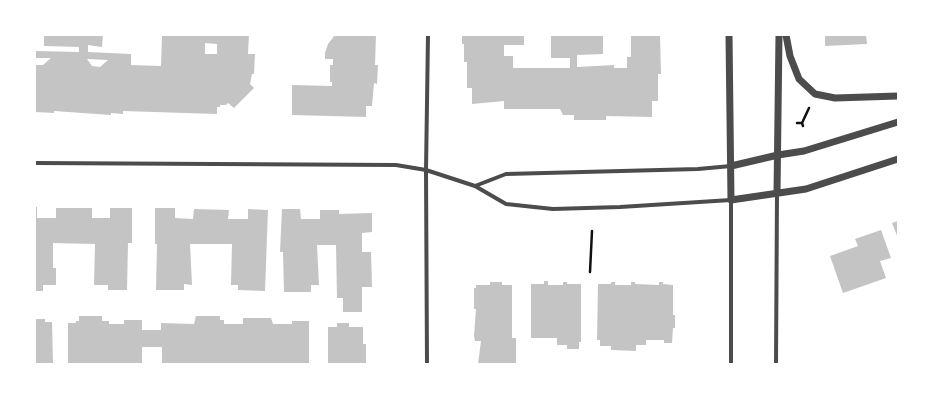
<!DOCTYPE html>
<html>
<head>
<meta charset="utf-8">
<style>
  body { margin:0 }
  #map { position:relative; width:933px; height:399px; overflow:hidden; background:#fff; font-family:"Roboto Condensed",sans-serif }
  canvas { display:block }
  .frame { position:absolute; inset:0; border:36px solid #fff; pointer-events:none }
</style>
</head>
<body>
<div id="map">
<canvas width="933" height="399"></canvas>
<div class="frame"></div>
</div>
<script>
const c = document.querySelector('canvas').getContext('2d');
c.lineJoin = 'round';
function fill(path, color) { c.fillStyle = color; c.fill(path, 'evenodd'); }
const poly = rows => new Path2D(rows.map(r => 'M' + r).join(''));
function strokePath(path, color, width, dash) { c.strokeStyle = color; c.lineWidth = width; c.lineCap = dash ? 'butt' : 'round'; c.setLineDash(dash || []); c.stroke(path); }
fill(poly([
  [44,35,103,35,102,47,88,45,88,52,131,54,131,65,161,66,162,35,249,35,248,54,255,54,254,74,252,74,250,84,254,88,234,108,228,103,226,105,220,105,220,107,217,107,217,114,123,111,123,114,111,113,111,115,54,111,54,113,35,112,35,65,43,65,51,58,35,58,35,51,79,52,79,47,44,46],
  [205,43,217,44,217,54,205,54],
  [87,59,108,60,100,67,92,66],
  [335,35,376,35,375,65,378,65,377,84,374,83,372,106,366,106,366,117,292,115,292,85,332,86,332,82,330,82,330,65,333,65,333,59,325,59,325,53,328,44],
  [462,35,524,35,524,45,504,45,504,56,513,56,513,68,570,68,570,58,551,58,551,35,603,35,603,54,577,55,577,67,614,65,614,68,627,68,627,57,631,57,631,35,660,35,661,74,658,74,658,101,652,101,652,117,606,116,606,120,574,120,574,115,563,115,560,109,504,109,504,101,472,104,472,88,467,88,467,62,464,62,464,44,462,44],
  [825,35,866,35,867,44,825,46],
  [35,207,37,207,37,218,56,218,56,208,92,208,92,218,110,218,110,208,132,208,132,243,128,243,127,290,108,290,108,285,94,285,95,244,53,243,53,268,56,268,56,285,43,285,43,291,35,291],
  [155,208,175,208,175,218,193,219,194,209,229,210,228,219,248,219,248,209,268,210,265,291,238,290,238,285,231,285,232,244,190,244,192,285,184,284,184,290,156,290,157,244,155,244],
  [282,209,300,209,301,219,320,219,320,210,339,210,339,214,372,213,372,232,362,233,362,252,371,252,372,287,362,287,362,312,343,312,343,298,337,298,336,245,317,245,319,285,311,285,311,292,284,292,283,252,280,252],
  [898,221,898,238,892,223],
  [881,230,891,258,880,261,886,278,843,293,830,256,858,246,855,239],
  [544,281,548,281,548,285,563,285,563,282,567,282,567,284,581,284,581,342,579,342,579,349,567,349,567,345,557,345,557,338,531,338,531,284,544,284],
  [490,282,502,282,502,285,512,285,512,338,516,338,516,364,478,364,481,341,475,341,474,336,476,309,474,309,474,288,476,288,476,285,490,285],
  [611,282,615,282,615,285,631,285,631,282,635,282,635,284,659,285,659,282,663,282,663,284,673,285,673,315,675,315,675,328,673,328,672,343,664,343,664,340,646,340,646,345,636,345,636,351,611,350,611,346,600,346,600,340,597,340,598,284,611,284],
  [79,316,102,316,102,321,109,321,109,324,124,324,124,320,142,320,142,330,161,330,161,323,194,324,196,316,220,316,220,320,224,320,224,324,243,324,243,318,271,318,273,324,292,324,292,321,309,321,309,364,162,364,162,347,142,347,142,364,68,364,68,323,76,323,76,321,79,321],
  [35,319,45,319,45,322,52,322,53,364,35,364],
  [337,323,349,323,349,327,363,327,363,344,366,344,366,364,328,364,328,327,337,327]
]), '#c4c4c4');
strokePath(poly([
  [797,123,802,123],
  [803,126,802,123,809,108],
  [590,272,592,231]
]), '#111', 2.5);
strokePath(poly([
  [35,163,396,165,426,170,475,186,506,204,553,209,620,207,731,200,731,364],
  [475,186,506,174,698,169,731,166],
  [427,364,426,170,428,35],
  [776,364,777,193]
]), '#4c4c4c', 4);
strokePath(poly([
  [729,35,731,200,806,189,898,159],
  [786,35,790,56,799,79,815,94,835,98,898,96],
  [731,166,778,155,804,151,898,122],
  [777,193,779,35]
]), '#4c4c4c', 7);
</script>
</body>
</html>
